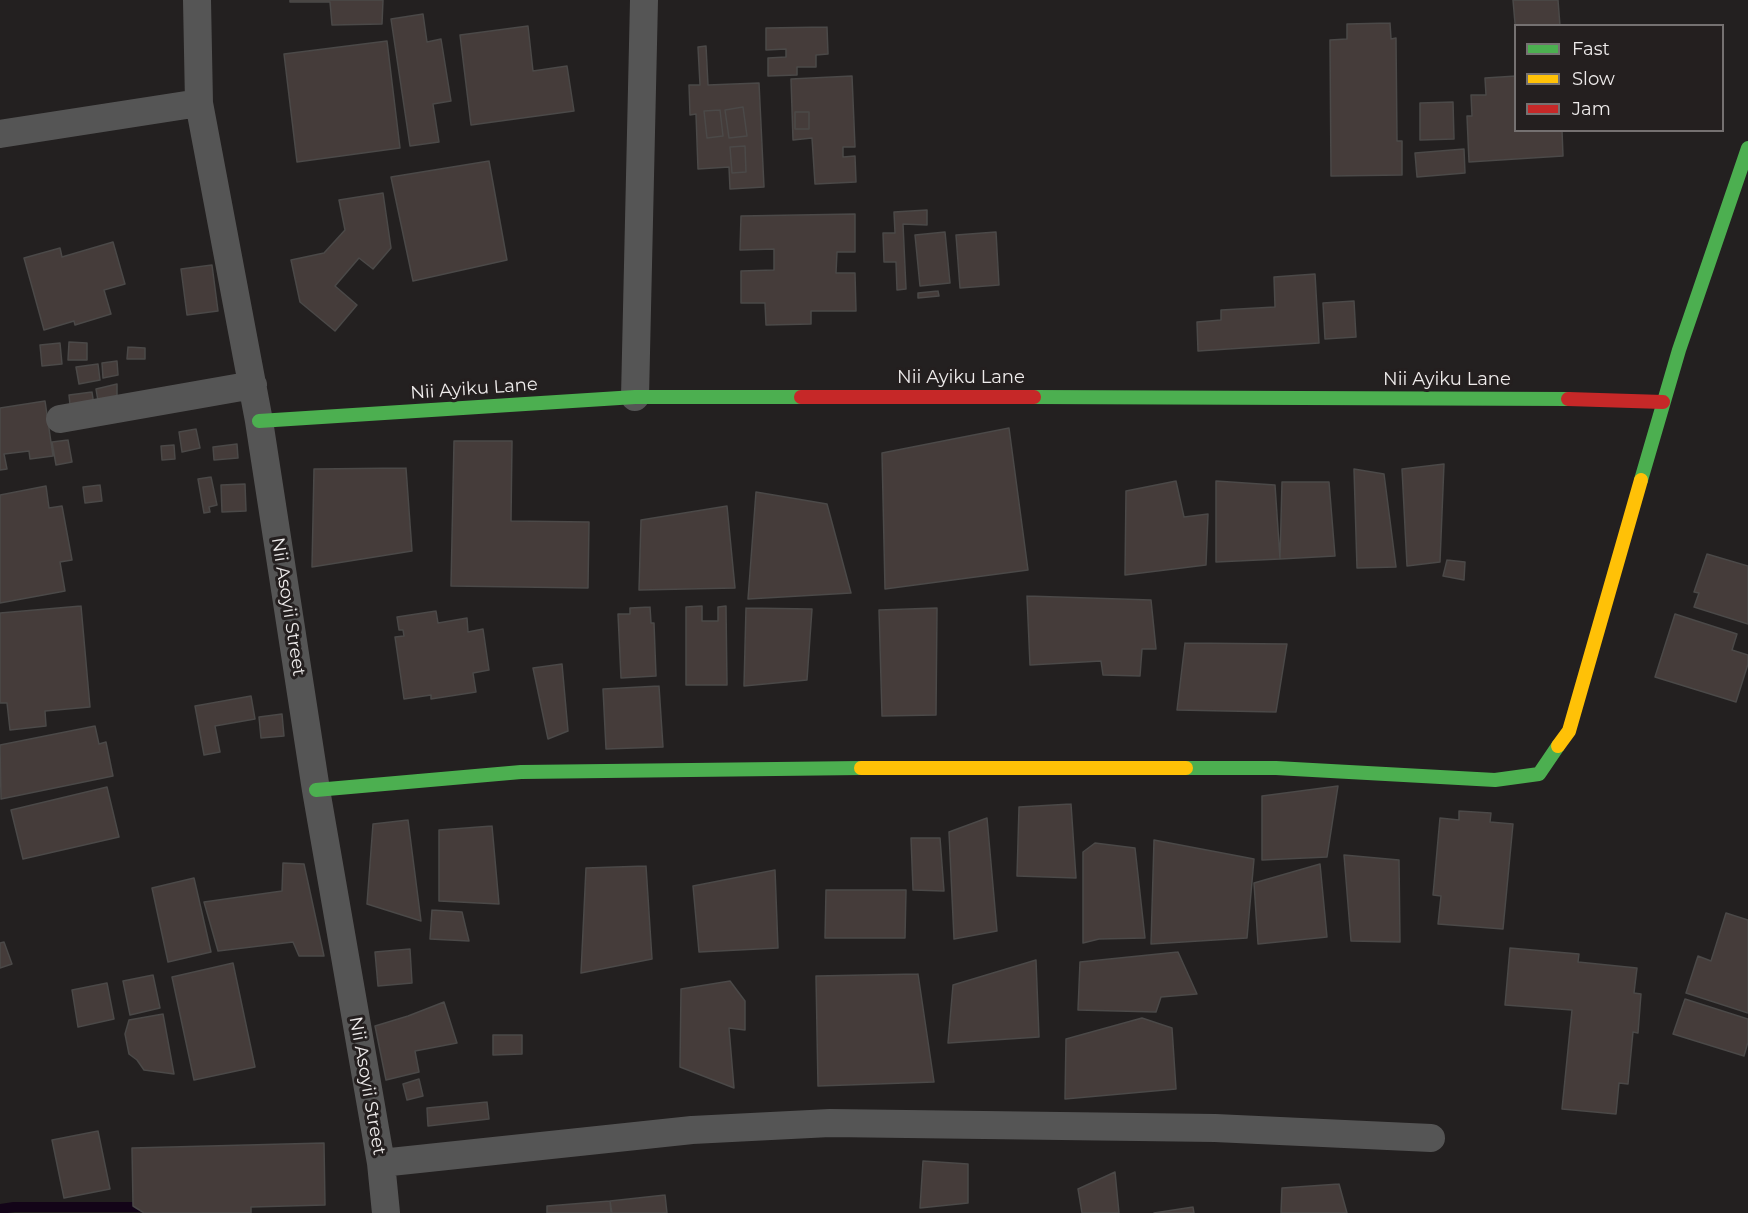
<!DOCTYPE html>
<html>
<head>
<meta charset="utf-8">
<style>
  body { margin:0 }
  #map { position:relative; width:1748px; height:1213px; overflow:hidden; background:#232020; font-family:Montserrat,sans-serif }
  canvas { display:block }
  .legend { position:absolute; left:1514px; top:24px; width:210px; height:108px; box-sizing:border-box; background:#241f1f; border:2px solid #757171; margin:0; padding:8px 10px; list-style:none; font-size:18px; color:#eeebeb }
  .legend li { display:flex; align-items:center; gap:12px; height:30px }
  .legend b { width:30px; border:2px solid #757171 }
</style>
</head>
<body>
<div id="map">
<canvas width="1748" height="1213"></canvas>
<ul class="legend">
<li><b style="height:8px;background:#4caf50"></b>Fast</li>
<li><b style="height:8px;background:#ffc107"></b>Slow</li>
<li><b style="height:8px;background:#c62828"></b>Jam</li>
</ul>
</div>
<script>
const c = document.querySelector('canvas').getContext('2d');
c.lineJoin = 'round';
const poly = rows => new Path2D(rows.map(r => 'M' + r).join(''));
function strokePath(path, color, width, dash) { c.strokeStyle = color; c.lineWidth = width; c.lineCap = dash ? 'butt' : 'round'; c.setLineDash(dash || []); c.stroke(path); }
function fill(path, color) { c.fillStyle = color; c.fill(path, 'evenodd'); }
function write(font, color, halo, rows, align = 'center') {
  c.font = font + ' Montserrat,sans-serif'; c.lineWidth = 6; c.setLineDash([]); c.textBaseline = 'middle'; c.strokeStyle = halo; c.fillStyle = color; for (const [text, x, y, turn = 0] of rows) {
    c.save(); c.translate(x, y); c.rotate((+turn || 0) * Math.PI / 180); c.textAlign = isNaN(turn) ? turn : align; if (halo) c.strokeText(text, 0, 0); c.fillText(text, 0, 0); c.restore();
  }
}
strokePath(poly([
  [0,1209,14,1207,150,1207]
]), '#130418', 10);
const building = poly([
  [290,0,383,0,382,24,332,25,330,2,290,2,290,0],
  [1513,0,1558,0,1560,26,1516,26,1516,35,1513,0],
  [423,14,427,42,441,39,451,101,433,104,439,142,410,146,391,19,423,14],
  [1390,23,1391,39,1396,38,1397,141,1402,141,1402,175,1331,176,1330,40,1347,39,1347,24,1390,23],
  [528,26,533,71,567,66,574,111,471,125,460,35,528,26],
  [827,27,828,54,816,55,816,67,797,67,797,75,768,76,768,58,786,57,786,49,766,50,766,28,827,27],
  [387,41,400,148,297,162,284,54,387,41],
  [706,46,708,85,759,83,764,187,730,189,729,167,698,169,696,114,690,115,689,85,700,85,698,47,706,46],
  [743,107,747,136,729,138,725,110,743,107],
  [720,110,723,136,707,138,704,111,720,110],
  [745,146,746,172,732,173,730,147,745,146],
  [852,76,855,147,843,147,843,157,855,156,856,182,815,184,812,138,793,140,791,79,852,76],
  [795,112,809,112,809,129,795,129,795,112],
  [1516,76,1516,130,1562,130,1563,156,1469,162,1467,116,1472,116,1471,95,1486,95,1485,78,1516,76],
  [1453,102,1454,139,1420,140,1420,103,1453,102],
  [743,107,747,136,729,138,725,110,743,107],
  [720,110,723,136,707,138,704,111,720,110],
  [795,112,809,112,809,129,795,129,795,112],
  [745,146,746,172,732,173,730,147,745,146],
  [1464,149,1465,173,1417,177,1415,153,1464,149],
  [489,161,507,260,413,281,391,177,489,161],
  [383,193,391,248,373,269,359,258,335,286,357,305,335,331,300,302,291,260,324,253,345,230,339,200,383,193],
  [927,210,927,225,903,224,906,289,897,290,896,262,884,262,883,233,895,233,894,212,927,210],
  [855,214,855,252,837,252,836,273,855,273,856,311,811,311,811,324,766,325,765,303,741,303,741,271,774,270,774,249,740,250,741,216,855,214],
  [945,232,950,283,920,286,915,235,945,232],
  [996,232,999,285,960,288,956,235,996,232],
  [113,242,125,284,104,290,111,314,75,325,74,321,44,330,24,258,60,248,62,257,113,242],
  [212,265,218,311,187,315,181,269,212,265],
  [1315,274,1319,343,1198,351,1197,322,1221,320,1221,310,1275,307,1274,277,1315,274],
  [938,291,939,296,918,298,918,293,938,291],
  [1354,301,1356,337,1325,339,1323,303,1354,301],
  [69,342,87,343,87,360,68,360,69,342],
  [60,343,62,364,42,366,40,345,60,343],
  [128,347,145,348,145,359,127,359,128,347],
  [117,361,118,375,103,378,102,363,117,361],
  [98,364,100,380,79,384,76,367,98,364],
  [117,384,117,397,98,401,96,389,117,384],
  [92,392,95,412,71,414,69,395,92,392],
  [45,401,53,456,30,459,29,451,4,454,7,469,0,470,0,408,45,401],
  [1009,428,1028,570,885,589,882,453,1009,428],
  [196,429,200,448,182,452,179,432,196,429],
  [68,440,72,462,56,465,52,442,68,440],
  [454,441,512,441,511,521,589,522,588,588,451,586,454,441],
  [237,444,238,458,214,460,213,447,237,444],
  [174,445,175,459,162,460,161,446,174,445],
  [1444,464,1440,562,1407,566,1402,469,1444,464],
  [406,468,412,551,312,567,314,469,406,468],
  [1354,469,1384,474,1396,567,1357,568,1354,469],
  [211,477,217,505,209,507,210,512,204,513,198,479,211,477],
  [1176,481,1184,517,1208,514,1206,565,1125,575,1126,491,1176,481],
  [1216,481,1275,485,1280,559,1216,562,1216,481],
  [1282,482,1329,482,1335,556,1280,559,1282,482],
  [245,484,246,511,222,512,221,485,245,484],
  [100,485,102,501,85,503,83,487,100,485],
  [46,486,49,508,62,506,72,560,60,562,65,591,0,603,0,495,46,486],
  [756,492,827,504,851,593,748,599,756,492],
  [727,506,735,588,639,590,641,520,727,506],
  [1707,554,1748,566,1748,624,1694,607,1699,593,1694,592,1707,554],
  [1447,560,1465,562,1464,580,1443,576,1447,560],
  [1027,596,1151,600,1156,649,1142,649,1140,676,1103,675,1101,661,1030,665,1027,596],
  [81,606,90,707,45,711,46,726,10,730,7,703,0,703,0,613,81,606],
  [702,606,702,621,718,621,718,607,726,606,727,685,686,685,686,607,702,606],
  [650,607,651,623,654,623,656,676,621,678,618,614,630,614,630,608,650,607],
  [746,608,812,609,807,680,744,686,746,608],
  [937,608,936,715,882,716,879,610,937,608],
  [436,611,438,623,467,618,468,632,483,629,489,670,473,673,476,692,431,699,431,695,404,699,395,637,404,636,403,630,399,630,397,617,436,611],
  [1675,614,1737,634,1732,650,1748,655,1748,664,1736,702,1655,677,1675,614],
  [1185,643,1287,644,1276,712,1177,710,1185,643],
  [562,664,568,731,548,739,533,668,562,664],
  [659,686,663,747,606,749,603,689,659,686],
  [251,696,255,719,215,726,220,752,204,755,195,706,251,696],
  [282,714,284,736,261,738,259,717,282,714],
  [95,726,99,744,106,742,113,776,1,799,0,745,95,726],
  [1338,786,1327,857,1262,860,1262,796,1338,786],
  [107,787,119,837,23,859,11,810,107,787],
  [1071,804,1076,878,1017,876,1019,807,1071,804],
  [1459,811,1491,813,1490,822,1513,824,1503,929,1438,924,1441,896,1433,895,1440,818,1459,820,1459,811],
  [987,818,997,931,954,939,949,832,987,818],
  [408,820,421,921,367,904,373,824,408,820],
  [492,826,499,904,439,901,439,830,492,826],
  [911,838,940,838,944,891,913,890,911,838],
  [1154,840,1254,859,1247,938,1151,944,1154,840],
  [1095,843,1135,848,1145,938,1099,939,1083,943,1083,852,1095,843],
  [1344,855,1399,860,1400,942,1351,941,1344,855],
  [283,863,304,864,324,956,299,956,293,942,218,951,204,902,282,891,283,863],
  [1320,864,1327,937,1258,944,1254,883,1320,864],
  [646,866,652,959,581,973,586,868,646,866],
  [775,870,778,948,699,952,693,886,775,870],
  [194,878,211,952,168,962,152,888,194,878],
  [826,890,906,890,905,938,825,938,826,890],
  [432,910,462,912,469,941,430,939,432,910],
  [1726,913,1748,920,1748,1013,1686,993,1698,956,1711,961,1726,913],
  [4,942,12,964,0,968,0,943,4,942],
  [1510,948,1579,954,1578,962,1637,968,1634,993,1641,994,1638,1033,1633,1032,1628,1084,1619,1083,1616,1114,1562,1109,1572,1010,1505,1005,1510,948],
  [410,949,412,983,378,986,375,952,410,949],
  [1178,952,1197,994,1161,997,1156,1012,1078,1010,1080,962,1178,952],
  [1036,960,1039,1037,948,1043,953,985,1036,960],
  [233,963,255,1067,194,1080,172,977,233,963],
  [918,974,934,1082,818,1086,816,976,918,974],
  [153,975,160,1008,130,1015,123,981,153,975],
  [730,981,745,1001,745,1030,729,1028,734,1088,680,1067,681,989,730,981],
  [107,983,114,1019,78,1027,72,990,107,983],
  [1685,999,1748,1019,1748,1042,1744,1056,1673,1034,1685,999],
  [444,1002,457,1043,415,1051,419,1072,386,1080,375,1026,408,1016,444,1002],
  [163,1014,174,1074,144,1070,137,1060,129,1054,125,1034,129,1020,163,1014],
  [1142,1018,1172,1028,1176,1089,1065,1099,1066,1039,1142,1018],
  [493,1035,522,1035,522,1054,493,1055,493,1035],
  [419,1079,423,1096,407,1100,403,1084,419,1079],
  [487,1102,489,1119,428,1126,427,1108,487,1102],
  [98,1131,110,1189,64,1198,52,1140,98,1131],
  [324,1143,325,1205,251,1207,251,1213,144,1213,133,1206,132,1148,324,1143],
  [923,1161,968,1164,968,1203,920,1208,923,1161],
  [1115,1172,1119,1213,1082,1213,1078,1189,1115,1172],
  [1339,1184,1347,1213,1281,1213,1282,1188,1339,1184],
  [665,1195,667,1213,612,1213,610,1201,665,1195],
  [610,1201,611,1213,547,1213,547,1206,610,1201],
  [1193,1207,1194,1213,1154,1213,1193,1207]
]);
fill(building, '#453c3a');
strokePath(building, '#4b4948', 1.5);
strokePath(poly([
  [197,0,199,103,259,421,316,790,381,1163,386,1213],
  [0,134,199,103],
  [635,397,644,0],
  [60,419,253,385],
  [381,1163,692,1130,830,1123,1215,1128,1431,1138]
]), '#555', 28);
strokePath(poly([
  [1034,397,1568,399],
  [259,421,635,397,801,397],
  [1641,480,1679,350,1748,148],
  [1186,768,1276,768,1495,780,1539,774,1558,746],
  [316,790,521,772,861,768]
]), '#4caf50', 14);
strokePath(poly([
  [1558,746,1569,731,1641,480],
  [861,768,1186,768]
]), '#ffc107', 14);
strokePath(poly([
  [801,397,1034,397],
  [1568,399,1663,402]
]), '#c62828', 14);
write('18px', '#eeebeb', '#241f1f', [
  ["Nii Ayiku Lane",961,378],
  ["Nii Ayiku Lane",1447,380],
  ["Nii Ayiku Lane",474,389,-4],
  ["Nii Asoyii Street",288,607,81],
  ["Nii Asoyii Street",367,1086,80]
]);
</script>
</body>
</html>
